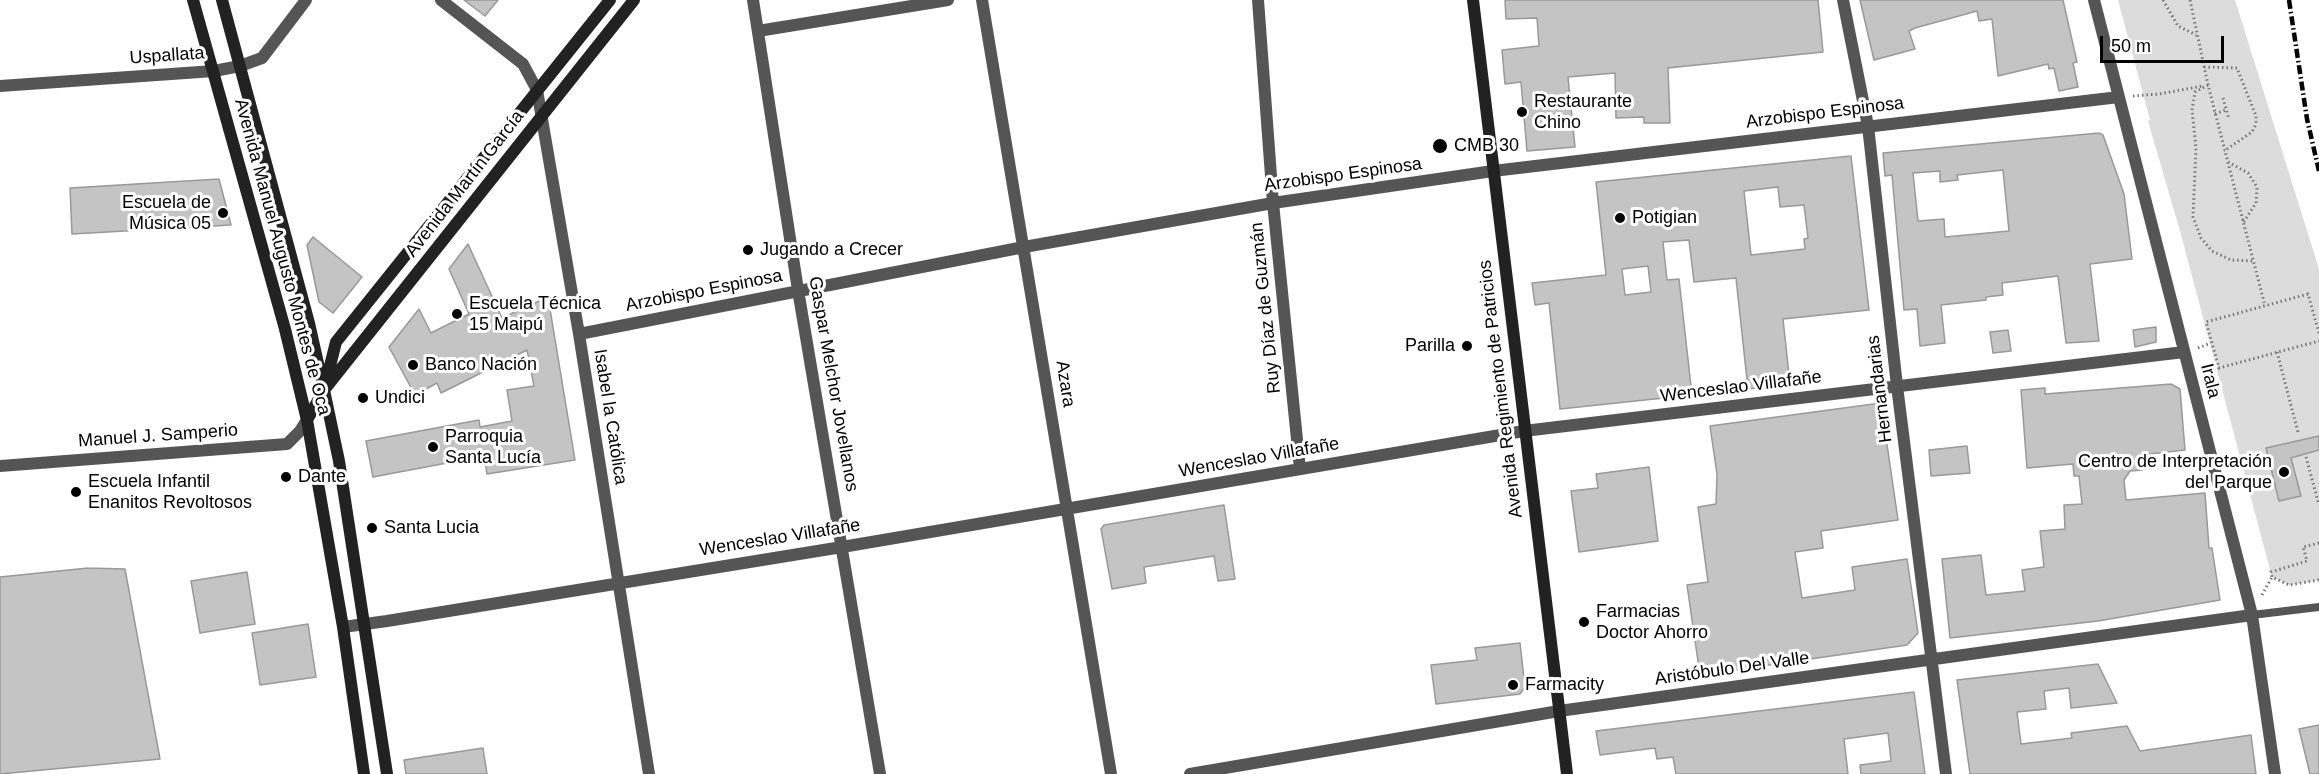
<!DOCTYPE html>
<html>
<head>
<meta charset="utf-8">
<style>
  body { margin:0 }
  #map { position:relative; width:2319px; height:774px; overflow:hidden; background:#fff; font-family:Arial,sans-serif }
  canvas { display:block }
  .scale { position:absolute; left:2100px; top:36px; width:124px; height:27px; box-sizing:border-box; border:3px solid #000; border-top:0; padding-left:8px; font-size:18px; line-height:21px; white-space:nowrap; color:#000; -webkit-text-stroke:4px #fff; paint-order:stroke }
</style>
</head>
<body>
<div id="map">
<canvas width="2319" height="774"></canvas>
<div class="scale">50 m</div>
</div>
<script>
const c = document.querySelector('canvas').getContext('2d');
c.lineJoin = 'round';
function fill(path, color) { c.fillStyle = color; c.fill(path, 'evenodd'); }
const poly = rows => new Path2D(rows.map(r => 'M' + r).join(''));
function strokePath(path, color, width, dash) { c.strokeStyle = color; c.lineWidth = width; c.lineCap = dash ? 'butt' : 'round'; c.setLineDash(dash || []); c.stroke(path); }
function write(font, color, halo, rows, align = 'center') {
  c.font = font + ' Arial,sans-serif'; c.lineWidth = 6; c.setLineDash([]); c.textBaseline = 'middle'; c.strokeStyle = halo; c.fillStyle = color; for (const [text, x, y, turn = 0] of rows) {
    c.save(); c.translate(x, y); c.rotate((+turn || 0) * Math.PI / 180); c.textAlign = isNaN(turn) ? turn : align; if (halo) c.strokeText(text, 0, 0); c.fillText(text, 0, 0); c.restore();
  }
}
fill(poly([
  [2118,0,2235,0,2319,269,2319,580,2289,585,2272,577,2180,231,2148,121,2150,120]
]), '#dcdcdc');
const building = poly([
  [464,0,498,0,485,16,464,0],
  [1505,0,1818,0,1823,52,1668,68,1670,123,1644,123,1644,117,1616,118,1615,73,1568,77,1575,147,1527,151,1521,82,1505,84,1502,50,1539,46,1537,18,1506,19,1505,0],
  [1860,0,2063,0,2077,62,2073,63,2078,87,2059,91,2054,68,2049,69,2048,64,1998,76,1992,19,1979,21,1977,11,1915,28,1909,31,1915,49,1874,60,1860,0],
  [2099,133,2103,135,2124,194,2132,259,2090,264,2099,341,2066,343,2058,276,2002,283,2003,295,1986,297,1986,300,1941,305,1945,343,1920,346,1917,309,1904,310,1892,175,1885,176,1883,153,2099,133],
  [2003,170,2009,231,1945,237,1944,219,1918,221,1913,173,1940,171,1940,182,1958,180,1957,175,2003,170],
  [1851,156,1869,310,1783,319,1790,384,1748,389,1736,278,1694,282,1689,240,1663,242,1667,280,1679,279,1692,395,1560,409,1549,303,1535,305,1532,283,1606,275,1596,182,1851,156],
  [1778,187,1780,207,1804,205,1808,238,1804,239,1805,249,1751,255,1744,191,1778,187],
  [1648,266,1651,292,1625,295,1622,269,1648,266],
  [219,179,231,225,72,234,70,188,219,179],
  [313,237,362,277,333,313,319,302,307,245,313,237],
  [468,244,502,318,548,297,575,460,487,474,484,456,373,477,366,441,479,420,480,427,512,421,507,390,534,386,527,350,441,393,437,383,415,395,389,347,419,309,431,333,469,314,449,269,468,244],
  [2156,327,2156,342,2135,347,2133,330,2156,327],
  [2008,330,2011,351,1993,353,1990,332,2008,330],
  [2171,384,2180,389,2185,450,2141,455,2142,470,2130,471,2124,480,2126,500,2205,493,2209,548,2212,548,2220,600,2098,621,1950,638,1942,559,1981,555,1986,595,2025,591,2022,570,2044,567,2040,531,2065,529,2064,505,2082,504,2079,476,2074,476,2073,464,2027,468,2021,390,2045,388,2045,394,2171,384],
  [1881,403,1898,520,1821,531,1823,548,1795,552,1802,598,1855,590,1852,567,1907,559,1918,633,1907,645,1700,675,1687,585,1708,582,1698,507,1716,504,1717,474,1710,426,1881,403],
  [2319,436,2319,450,2291,458,2301,496,2279,501,2266,448,2319,436],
  [1967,446,1970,473,1931,476,1929,450,1967,446],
  [1649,467,1658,541,1579,552,1571,491,1598,488,1596,474,1649,467],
  [1224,505,1235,579,1218,581,1214,556,1144,567,1146,583,1112,589,1101,529,1104,525,1224,505],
  [88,568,125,569,160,759,0,774,0,577,88,568],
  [247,572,255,624,200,633,191,581,247,572],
  [308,624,316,677,260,685,252,633,308,624],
  [1520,643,1525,687,1520,694,1436,704,1431,665,1477,660,1475,648,1520,643],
  [2098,664,2117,703,2071,708,2069,688,2044,691,2046,709,2017,712,2021,744,2072,738,2071,733,2127,726,2140,751,2251,735,2256,774,1970,774,1957,680,2098,664],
  [1914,692,1925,774,1861,774,1860,765,1891,761,1888,733,1844,739,1848,774,1676,774,1673,757,1657,759,1655,748,1600,755,1596,731,1914,692],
  [2319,725,2319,774,2310,774,2299,729,2319,725],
  [483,748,487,774,406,774,404,760,483,748]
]);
fill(building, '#c4c4c4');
strokePath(building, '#999', 1.5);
strokePath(poly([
  [2163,0,2178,26,2196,35],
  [2190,0,2208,85,2265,306],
  [2204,67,2237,68,2256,116,2256,124,2252,132,2224,151],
  [2208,85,2195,92,2192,110,2196,148,2193,217,2201,238,2212,251,2231,260,2253,261],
  [2133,96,2159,94,2203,86],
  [2223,98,2229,119],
  [2215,114,2226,110],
  [2228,162,2248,173,2257,187,2256,203,2243,223],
  [2319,333,2308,294,2206,322,2219,368,2319,341],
  [2198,348,2211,343],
  [2277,352,2298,432],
  [2306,457,2319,505],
  [2319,543,2303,547,2307,561,2271,572,2272,577,2289,585,2319,580],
  [2262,595,2272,577]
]), '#777', 3, [1.5, 3]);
strokePath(poly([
  [2252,615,2319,607]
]), '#555', 8);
strokePath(poly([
  [441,0,523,64,537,90,579,334,649,774],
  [753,0,798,290,880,774],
  [982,0,1111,774],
  [1258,0,1273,203,1300,469],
  [1843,0,1868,126,1897,386,1946,774],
  [2094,0,2252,615,2275,774],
  [758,31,948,0],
  [0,86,214,71,240,66,262,58,306,0],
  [579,334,1024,247,1273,203,1493,171,2119,97],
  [0,466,287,444,300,431,307,420],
  [343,627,387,621,842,547,1524,431,2184,352],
  [1190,774,1559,711,2252,615]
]), '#555', 12);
strokePath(poly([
  [193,0,285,329,307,420,343,627,364,774],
  [222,0,309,323,324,390,339,461,387,774],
  [1473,0,1567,774],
  [325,386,336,342,610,0],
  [307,420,324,390,634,0]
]), '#222', 12);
strokePath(poly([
  [2289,0,2307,119,2319,171]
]), '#000', 4.5, [9, 3, 1.5, 3]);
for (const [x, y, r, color] of [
  [1522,112,6,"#000"],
  [1440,146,8,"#000"],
  [223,213,6,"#000"],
  [1620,218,6,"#000"],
  [748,250,6,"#000"],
  [457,314,6,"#000"],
  [1467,346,6,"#000"],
  [413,365,6,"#000"],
  [363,398,6,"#000"],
  [433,447,6,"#000"],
  [2284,472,6,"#000"],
  [286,477,6,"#000"],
  [76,492,6,"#000"],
  [372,528,6,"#000"],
  [1584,622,6,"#000"],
  [1513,685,6,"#000"]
]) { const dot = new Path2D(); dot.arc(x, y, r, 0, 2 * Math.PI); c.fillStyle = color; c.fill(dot); strokePath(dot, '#fff', 2); }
write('18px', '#000', '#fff', [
  ["Uspallata",167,56,-4],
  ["Arzobispo Espinosa",1825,113,-7],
  ["Arzobispo Espinosa",1343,175,-8],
  ["Avenida Martín García",465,184,-52],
  ["Avenida Manuel Augusto Montes de Oca",282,257,75],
  ["Arzobispo Espinosa",704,291,-11],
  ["Ruy Díaz de Guzmán",1266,308,-96],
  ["Irala",2210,381,76],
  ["Gaspar Melchor Jovellanos",833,384,80],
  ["Azara",1065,384,81],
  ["Wenceslao Villafañe",1741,387,-7],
  ["Avenida Regimiento de Patricios",1501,389,-97],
  ["Hernandarias",1880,389,-97],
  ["Isabel la Católica",610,417,81],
  ["Manuel J. Samperio",158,436,-4],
  ["Wenceslao Villafañe",1259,458,-10],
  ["Wenceslao Villafañe",780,538,-9],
  ["Aristóbulo Del Valle",1732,669,-8]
]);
write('18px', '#000', '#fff', [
  ["Restaurante",1534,102],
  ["Chino",1534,123],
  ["CMB 30",1454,146],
  ["Escuela de",211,203,"right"],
  ["Música 05",211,224,"right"],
  ["Potigian",1632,218],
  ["Jugando a Crecer",760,250],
  ["Escuela Técnica",469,304],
  ["15 Maipú",469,325],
  ["Parilla",1455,346,"right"],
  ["Banco Nación",425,365],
  ["Undici",375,398],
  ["Parroquia",445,437],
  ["Santa Lucía",445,458],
  ["Centro de Interpretación",2272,462,"right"],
  ["del Parque",2272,483,"right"],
  ["Dante",298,477],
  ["Escuela Infantil",88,482],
  ["Enanitos Revoltosos",88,503],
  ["Santa Lucia",384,528],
  ["Farmacias",1596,612],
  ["Doctor Ahorro",1596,633],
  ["Farmacity",1525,685]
], 'left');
</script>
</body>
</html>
